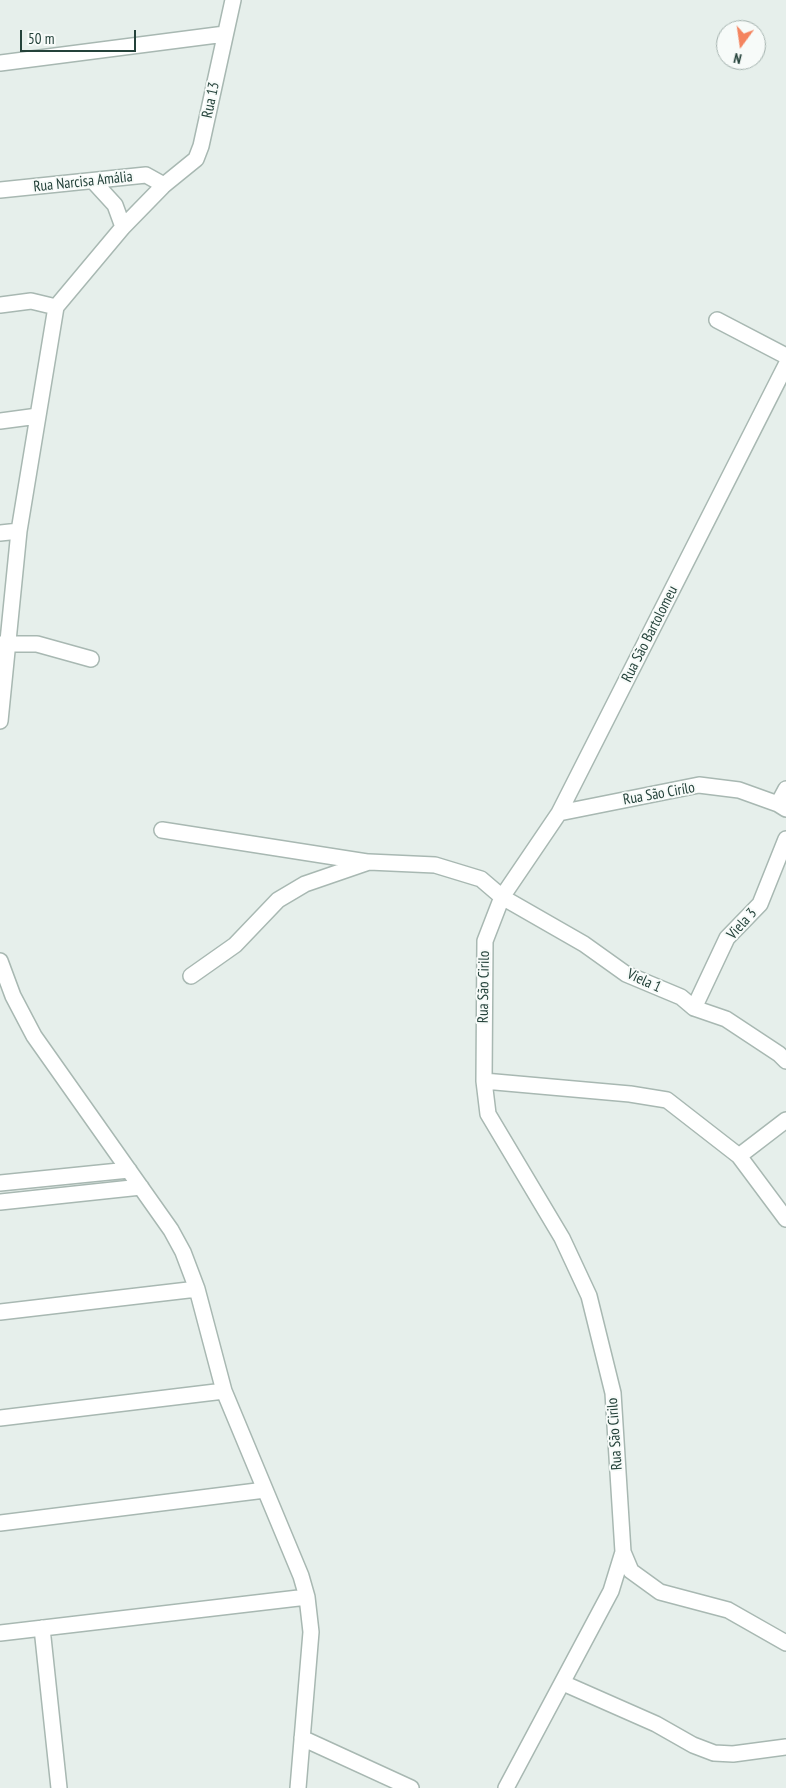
<!DOCTYPE html>
<html>
<head>
<meta charset="utf-8">
<style>
  body { margin:0 }
  #map { position:relative; width:786px; height:1788px; overflow:hidden; background:#e6efeb; font-family:"PT Sans Narrow",sans-serif }
  canvas { display:block }
  .north { position:absolute; left:716px; top:20px; width:50px; height:50px; box-sizing:border-box; background:#f7fbf9; border:1px solid #a3b1ad; border-radius:50%; rotate:194deg; font-size:14px; font-weight:700; line-height:20px; text-align:center; color:#24423a }
  .north::after { content:''; display:block; margin:auto; width:18px; height:22px; background:#f4845f; clip-path:polygon(50% 0,100% 100%,50% 72%,0 100%) }
  .scale { position:absolute; left:20px; top:30px; width:116px; height:22px; box-sizing:border-box; border:2px solid #24423a; border-top:0; padding-left:6px; font-size:15px; line-height:18px; white-space:nowrap; color:#24423a; -webkit-text-stroke:4px #f7fbf9; paint-order:stroke }
</style>
</head>
<body>
<div id="map">
<canvas width="786" height="1788"></canvas>
<div class="north">N</div>
<div class="scale">50 m</div>
</div>
<script>
const c = document.querySelector('canvas').getContext('2d');
c.lineJoin = 'round';
const poly = rows => new Path2D(rows.map(r => 'M' + r).join(''));
function strokePath(path, color, width, dash) { c.strokeStyle = color; c.lineWidth = width; c.lineCap = dash ? 'butt' : 'round'; c.setLineDash(dash || []); c.stroke(path); }
function write(font, color, halo, rows, align = 'center') {
  c.font = font + ' "PT Sans Narrow",sans-serif'; c.lineWidth = 4; c.setLineDash([]); c.textBaseline = 'middle'; c.strokeStyle = halo; c.fillStyle = color; for (const [text, x, y, turn = 0] of rows) {
    c.save(); c.translate(x, y); c.rotate((+turn || 0) * Math.PI / 180); c.textAlign = isNaN(turn) ? turn : align; if (halo) c.strokeText(text, 0, 0); c.fillText(text, 0, 0); c.restore();
  }
}
const minor = poly([
  [0,63,225,34],
  [93,181,115,205,123,227],
  [0,190,146,175,164,185],
  [0,305,31,301,56,307],
  [717,320,786,356],
  [0,421,38,416],
  [0,533,19,531],
  [0,644,37,644,91,659],
  [0,721,19,531,56,307,123,227,164,185,196,159,201,146,233,0],
  [778,804,786,789],
  [559,813,699,785,739,790,778,804,786,809],
  [162,830,367,862],
  [0,961,13,996,34,1036,171,1230,183,1252,197,1289,224,1391,301,1576,307,1597,311,1632,298,1788],
  [191,976,235,945,278,900,305,884,369,862,435,865,481,879,502,897,584,944,626,974,681,997,694,1008,726,1019,779,1054,786,1061],
  [694,1008,727,938,760,904,786,839],
  [484,1081,630,1094,667,1100,739,1156,786,1219],
  [739,1156,786,1120],
  [0,1183,129,1170],
  [0,1202,141,1187],
  [0,1312,197,1289],
  [0,1418,224,1391],
  [0,1523,265,1490],
  [623,1552,631,1571,660,1592,728,1610,786,1643],
  [42,1628,59,1788],
  [0,1633,307,1597],
  [563,1683,656,1724,693,1745,714,1753,733,1754,786,1747],
  [302,1738,411,1788],
  [506,1788,611,1591,623,1552,613,1393,589,1296,562,1238,488,1114,484,1081,485,941,502,897,559,813,786,365]
]);
strokePath(minor, '#a8b8b2', 18);
strokePath(minor, '#fff', 15);
write('15px', '#24423a', '#f7fbf9', [
  ["Rua 13",211,100,-78],
  ["Rua Narcisa Amália",83,182,-6],
  ["Rua São Bartolomeu",650,634,-63],
  ["Rua São Cirílo",659,794,-10],
  ["Viela 3",742,924,-48],
  ["Viela 1",644,981,25],
  ["Rua São Cirilo",484,987,-89],
  ["Rua São Cirilo",615,1434,-94]
]);
</script>
</body>
</html>
